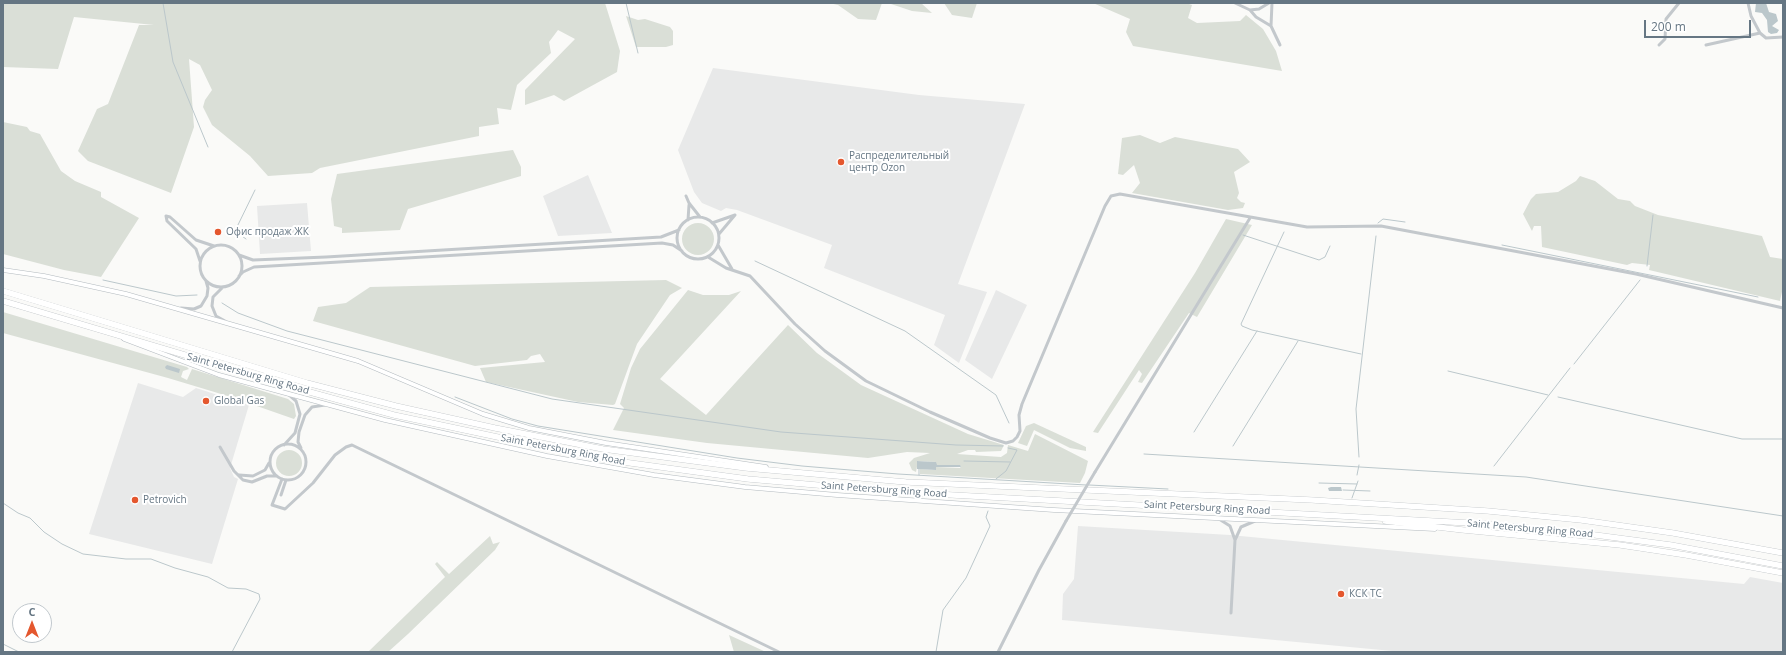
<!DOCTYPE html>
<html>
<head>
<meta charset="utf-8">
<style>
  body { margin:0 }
  #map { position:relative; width:1786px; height:655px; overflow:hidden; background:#fafaf8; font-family:"Open Sans",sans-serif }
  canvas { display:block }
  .frame { position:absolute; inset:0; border:4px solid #657683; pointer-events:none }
  .north { position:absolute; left:12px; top:603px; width:40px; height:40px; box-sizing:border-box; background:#fff; border:1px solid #c1c8cd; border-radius:50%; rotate:0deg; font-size:11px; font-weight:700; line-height:16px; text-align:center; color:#657683 }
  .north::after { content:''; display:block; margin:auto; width:14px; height:18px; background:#e4572e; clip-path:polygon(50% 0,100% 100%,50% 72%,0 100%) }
  .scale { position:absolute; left:1644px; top:20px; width:107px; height:18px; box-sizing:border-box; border:2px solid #657683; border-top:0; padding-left:5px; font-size:12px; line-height:14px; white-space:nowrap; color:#657683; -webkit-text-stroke:3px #fff; paint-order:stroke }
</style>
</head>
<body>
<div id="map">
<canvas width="1786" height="655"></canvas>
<div class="frame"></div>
<div class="north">С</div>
<div class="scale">200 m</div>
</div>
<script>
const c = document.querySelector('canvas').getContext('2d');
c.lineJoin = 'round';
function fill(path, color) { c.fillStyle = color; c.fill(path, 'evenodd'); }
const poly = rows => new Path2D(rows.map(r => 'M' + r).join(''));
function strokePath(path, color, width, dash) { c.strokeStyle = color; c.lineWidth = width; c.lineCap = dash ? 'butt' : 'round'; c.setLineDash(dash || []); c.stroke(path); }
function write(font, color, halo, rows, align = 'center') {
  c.font = font + ' "Open Sans",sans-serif'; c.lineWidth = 4; c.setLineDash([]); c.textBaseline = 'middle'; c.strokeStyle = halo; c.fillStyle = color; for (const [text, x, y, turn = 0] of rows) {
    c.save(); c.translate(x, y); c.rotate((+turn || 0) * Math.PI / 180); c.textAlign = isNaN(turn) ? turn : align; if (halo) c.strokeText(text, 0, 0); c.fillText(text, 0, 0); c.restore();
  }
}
fill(poly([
  [713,68,919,95,1025,104,958,284,987,292,959,363,934,345,945,315,824,268,832,245,737,210,726,208,721,211,702,203,694,192,678,150],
  [588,175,612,233,558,236,543,196],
  [307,203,311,251,260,254,257,206],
  [996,290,1027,305,992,379,965,360],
  [138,383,183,397,196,388,249,405,230,468,234,477,238,479,212,564,89,534],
  [1078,526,1230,535,1744,584,1750,577,1783,583,1783,652,1403,652,1062,620,1063,594,1074,579]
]), '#e8e9e9');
fill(poly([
  [3,3,605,3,620,51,617,72,564,101,554,95,525,105,525,90,575,39,558,30,549,42,551,53,517,85,511,110,497,108,499,124,479,127,479,136,320,168,312,173,268,176,250,156,212,125,203,107,205,100,212,90,200,65,189,59,194,127,171,193,88,161,78,151,97,109,108,104,139,25,154,25,74,17,58,69,3,67],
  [829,3,882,3,876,20,858,19,838,5],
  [888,3,921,3,932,13,912,11],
  [944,3,977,3,972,18,952,15],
  [1093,3,1186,3,1192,5,1188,18,1197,23,1240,21,1246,15,1263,29,1276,51,1282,71,1133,46,1126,32,1130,19],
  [626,16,638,20,645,19,670,27,673,31,673,45,666,47,636,47],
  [3,122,27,127,30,131,40,134,61,171,75,181,101,192,101,197,139,218,101,277,64,270,3,254],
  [1140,135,1160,143,1175,137,1238,149,1250,162,1234,172,1239,193,1237,198,1241,202,1245,203,1243,208,1228,210,1132,193,1140,183,1134,165,1123,175,1118,174,1122,138],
  [513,150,521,167,521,176,408,209,400,230,342,233,342,228,334,226,331,199,337,174],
  [1580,176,1595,181,1618,199,1630,201,1635,206,1658,215,1762,236,1770,257,1783,259,1783,287,1780,301,1649,270,1650,265,1632,263,1627,265,1542,247,1541,226,1534,226,1532,231,1523,214,1531,199,1536,194,1558,192,1576,181],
  [1226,219,1252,225,1197,317,1189,313,1142,383,1138,382,1142,374,1139,370,1098,433,1093,432,1195,273],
  '682 239a16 16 0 1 1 32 0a16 16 0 1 1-32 0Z',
  [666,280,682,288,670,295,637,344,615,404,613,405,578,402,486,382,480,368,545,362,540,354,531,356,527,360,475,366,313,321,318,307,346,303,370,287],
  [688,290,703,295,729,295,741,291,660,379,706,415,788,325,817,353,861,385,968,434,1004,445,1001,451,976,452,975,450,968,450,957,454,1001,457,1007,453,1008,445,1028,451,1035,434,1088,461,1085,473,1080,483,920,474,920,469,936,470,936,467,960,468,961,466,936,465,936,462,918,461,916,472,912,470,909,463,914,458,930,453,907,452,868,458,707,443,613,430,624,408,620,404,631,368,640,349],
  [3,312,187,367,189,369,183,371,181,377,187,380,192,369,288,399,294,404,296,416,294,419,231,397,168,378,3,333],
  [1034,423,1086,447,1086,451,1070,448,1034,430,1027,446,1018,443,1026,426],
  '276 463a13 13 0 1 1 26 0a13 13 0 1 1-26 0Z',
  [490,536,493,544,500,542,495,550,408,634,388,652,368,652,445,577,435,564,437,562,449,574],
  [729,635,766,652,734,652]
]), '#dadfd7');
fill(poly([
  [1756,3,1766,3,1769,12,1776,14,1778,21,1772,26,1779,30,1777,33,1771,34,1768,32,1767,20,1762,13,1755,12],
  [167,365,180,369,179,373,166,369,165,367],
  [917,461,936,462,937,465,960,465,961,467,936,467,936,470,917,469],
  [1331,487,1341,487,1342,491,1329,491,1328,488]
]), '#bbc7cb');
strokePath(poly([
  [163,3,173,62,208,147],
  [626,3,638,53],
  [1378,223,1383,219,1405,222],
  [1284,232,1241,324,1242,326,1252,330,1361,354],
  [1243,235,1319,260,1325,257,1330,246],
  [246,239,235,231,255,190],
  [1502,245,1758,297],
  [755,261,905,331,996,395,1009,423],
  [1647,266,1653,215],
  [103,280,176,296,197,295],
  [222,303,238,313,287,331,552,399,781,432,956,445,1003,446],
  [1574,364,1640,280],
  [1448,371,1548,395],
  [455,397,512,419,538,426,737,458,802,466,898,474,1086,485],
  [1558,397,1742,439,1783,439],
  [1194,432,1257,331],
  [1233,446,1298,341],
  [1144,454,1526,477,1783,516],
  [1359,457,1356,409,1376,236],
  [964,461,1010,462],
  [1494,466,1570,368],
  [919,469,919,475],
  [1357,475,1359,465],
  [996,479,1006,471,1017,450,1008,448],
  [1319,483,1357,484],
  [1089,485,1168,489],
  [1343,490,1370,491],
  [1352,498,1358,481],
  [3,503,18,513,30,518,44,532,62,544,83,554,126,559,151,559,175,568,208,577,228,588,246,589,259,594,260,599,232,652],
  [3,644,19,652],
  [936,652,943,610,966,578,990,526,986,517,988,511]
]), '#bbc7cb', 1);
const secondary = poly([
  [3,270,44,276,126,294,358,361,483,414,529,428,606,443,766,467],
  [124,339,219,375,385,420,547,456,654,475,745,487,837,495,1054,510,1435,529]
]);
const highway = poly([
  [3,291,307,383,396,406,495,428,603,449,746,468,906,482,1312,500,1488,511,1581,520,1673,533,1783,553],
  [3,301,306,391,394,415,601,459,748,479,897,492,1488,524,1580,533,1671,545,1783,566],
  [1385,521,1463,530,1620,545,1686,555,1783,573]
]);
strokePath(secondary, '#b3babf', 5);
strokePath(highway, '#b4b9bd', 6);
strokePath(poly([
  [1235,3,1250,10,1259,9,1269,3],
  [1272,3,1271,26,1280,45],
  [1748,3,1751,16,1760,33,1766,38,1783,37],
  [1250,10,1256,17,1271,26],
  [1659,45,1665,39,1666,19,1679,3],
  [1706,45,1760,33],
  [686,196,689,203,700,217],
  '677 238a21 21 0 1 1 42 0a21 21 0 1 1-42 0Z',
  [688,220,689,205],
  [712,223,735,215],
  [719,234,735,215],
  [718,245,732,269],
  '200 266a21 21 0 1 1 42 0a21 21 0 1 1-42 0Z',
  [239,255,253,260,326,257,661,237,679,230],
  [708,257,726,268,750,276,795,324,825,351,866,381,930,412,990,438,1006,443,1013,441,1017,437,1020,431,1019,415,1022,404,1105,206,1111,196,1120,194,1307,227,1381,226,1636,274,1783,308],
  [200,261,196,249,167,221,166,216,170,217,196,240,214,246],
  [239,276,243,272,254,267,662,243,673,245,682,251],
  [223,287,213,297,212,306,216,316,225,321],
  [181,308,194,309,201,306,207,296,208,288,206,281],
  '270 462a18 18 0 1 1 36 0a18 18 0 1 1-36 0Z',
  [284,445,295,433,300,414,296,401,288,394],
  [220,447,234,471,243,480,252,482,267,476,277,476],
  [301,448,298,442,299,432,305,415,312,407,325,405],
  [1095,472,1250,218],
  [239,475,253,476,265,470,269,463],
  [282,479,272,505,285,509,313,483,335,455,346,447,352,445,779,652],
  [281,495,286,480],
  [1219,519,1230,526,1235,540,1231,613],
  [1235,540,1241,527,1255,521],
  [998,652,1039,570,1066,521]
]), '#c3c8cc', 3);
strokePath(secondary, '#fff', 4);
strokePath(highway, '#fff', 5.5);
strokePath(poly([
  [1066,521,1095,472]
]), '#c3c8cc', 3);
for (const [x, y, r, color] of [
  [841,162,4,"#e4572e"],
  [218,232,4,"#e4572e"],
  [206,401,4,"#e4572e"],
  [135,500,4,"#e4572e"],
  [1341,594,4,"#e4572e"]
]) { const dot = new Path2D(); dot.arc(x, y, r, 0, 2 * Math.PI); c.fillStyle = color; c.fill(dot); strokePath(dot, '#fff', 1.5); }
write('10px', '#657683', '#fff', [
  ["Распределительный",849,156],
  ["центр Ozon",849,168],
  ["Офис продаж ЖК",226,232],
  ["Global Gas",214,401],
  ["Petrovich",143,500],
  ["КСК ТС",1349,594]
], 'left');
write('10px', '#657683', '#fff', [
  ["Saint Petersburg Ring Road",248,374,16],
  ["Saint Petersburg Ring Road",563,450,11],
  ["Saint Petersburg Ring Road",884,490,4],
  ["Saint Petersburg Ring Road",1207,508,3],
  ["Saint Petersburg Ring Road",1530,529,5]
]);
</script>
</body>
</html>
